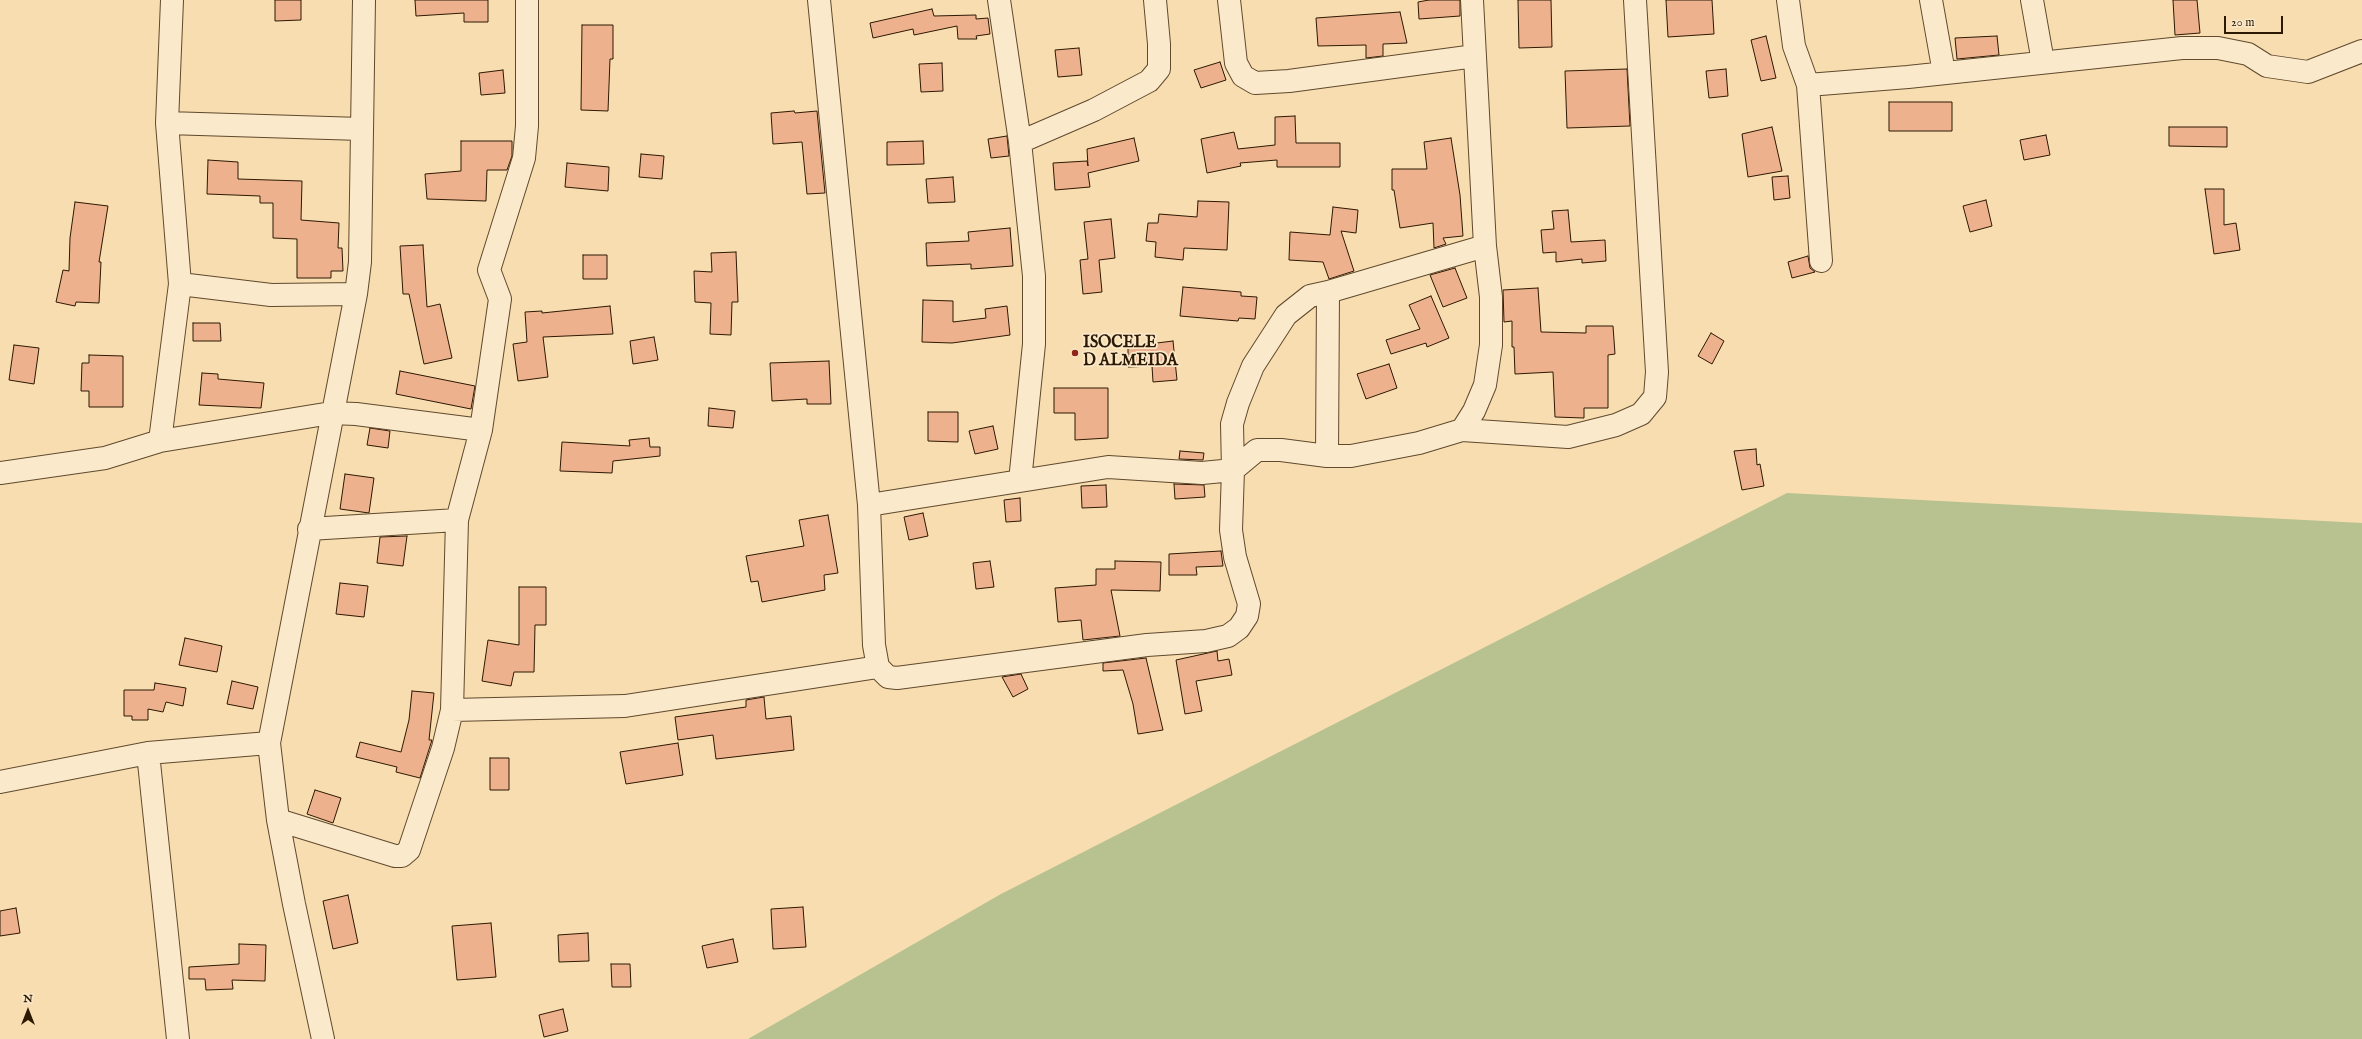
<!DOCTYPE html>
<html>
<head>
<meta charset="utf-8">
<style>
  body { margin:0 }
  #map { position:relative; width:2362px; height:1039px; overflow:hidden; background:#f7ddaf; font-family:"IM FELL English",serif }
  canvas { display:block }
  .north { position:absolute; left:8px; top:991px; width:40px; height:40px; -webkit-text-stroke:3px #fae9cb; paint-order:stroke; rotate:0deg; font-size:11px; font-weight:700; line-height:16px; text-align:center; color:#2d1802 }
  .north::after { content:''; display:block; margin:auto; width:14px; height:18px; background:#2d1802; clip-path:polygon(50% 0,100% 100%,50% 72%,0 100%) }
  .scale { position:absolute; left:2224px; top:16px; width:59px; height:18px; box-sizing:border-box; border:2px solid #2d1802; border-top:0; padding-left:5px; font-size:12px; line-height:14px; white-space:nowrap; color:#2d1802; -webkit-text-stroke:3px #fae9cb; paint-order:stroke }
</style>
</head>
<body>
<div id="map">
<canvas width="2362" height="1039"></canvas>
<div class="north">N</div>
<div class="scale">20 m</div>
</div>
<script>
const c = document.querySelector('canvas').getContext('2d');
c.lineJoin = 'round';
function fill(path, color) { c.fillStyle = color; c.fill(path, 'evenodd'); }
const poly = rows => new Path2D(rows.map(r => 'M' + r).join(''));
function strokePath(path, color, width, dash) { c.strokeStyle = color; c.lineWidth = width; c.lineCap = dash ? 'butt' : 'round'; c.setLineDash(dash || []); c.stroke(path); }
function write(font, color, halo, rows, align = 'center') {
  c.font = font + ' "IM FELL English",serif'; c.lineWidth = 3.5; c.setLineDash([]); c.textBaseline = 'middle'; c.strokeStyle = halo; c.fillStyle = color; for (const [text, x, y, turn = 0] of rows) {
    c.save(); c.translate(x, y); c.rotate((+turn || 0) * Math.PI / 180); c.textAlign = isNaN(turn) ? turn : align; if (halo) c.strokeText(text, 0, 0); c.fillText(text, 0, 0); c.restore();
  }
}
fill(poly([
  [1787,493,2362,523,2362,1039,748,1039,1001,894]
]), '#b7c290');
const building = poly([
  [275,0,301,0,301,20,275,21,275,0],
  [415,0,488,0,488,22,464,22,464,13,416,16,415,0],
  [1429,0,1460,0,1460,16,1419,19,1418,2,1429,0],
  [1518,0,1551,0,1552,47,1519,48,1518,0],
  [1666,0,1712,0,1714,34,1668,37,1666,0],
  [2173,0,2197,0,2200,33,2175,35,2173,0],
  [932,9,934,16,976,15,976,19,988,18,990,34,976,36,977,39,958,39,957,26,914,35,913,29,873,38,870,23,932,9],
  [1400,12,1407,43,1383,44,1383,56,1366,58,1366,45,1318,46,1316,18,1400,12],
  [582,25,613,25,613,59,610,59,608,111,581,110,582,25],
  [1766,36,1776,78,1761,81,1751,40,1766,36],
  [1997,36,1999,55,1957,59,1955,38,1997,36],
  [1079,48,1082,75,1058,77,1055,50,1079,48],
  [1220,62,1226,80,1201,88,1194,70,1220,62],
  [942,63,943,91,921,92,919,64,942,63],
  [1627,69,1630,126,1567,128,1565,71,1627,69],
  [1726,69,1728,96,1709,98,1706,71,1726,69],
  [503,70,505,93,481,95,479,73,503,70],
  [1889,102,1952,102,1952,131,1889,131,1889,102],
  [794,111,795,113,817,111,825,193,807,194,802,142,773,144,771,113,794,111],
  [1295,116,1296,143,1340,143,1340,167,1277,167,1277,160,1240,163,1241,166,1207,173,1201,139,1234,132,1238,149,1275,145,1275,117,1295,116],
  [1772,127,1782,171,1748,177,1742,134,1772,127],
  [2169,127,2227,127,2227,147,2169,146,2169,127],
  [2046,135,2050,155,2024,160,2020,140,2046,135],
  [1007,136,1009,156,991,158,988,139,1007,136],
  [1134,138,1139,161,1088,173,1090,187,1055,190,1053,163,1087,161,1088,166,1087,149,1134,138],
  [1451,138,1460,195,1463,236,1443,238,1446,244,1434,248,1433,223,1400,228,1394,190,1392,190,1392,169,1427,169,1424,142,1451,138],
  [461,141,512,141,512,156,507,170,487,170,486,201,427,199,425,174,461,171,461,141],
  [923,141,924,164,887,165,887,142,923,141],
  [641,154,664,156,662,179,639,177,641,154],
  [208,160,238,162,238,179,302,181,301,220,339,223,338,248,342,248,343,271,331,271,331,278,297,278,297,239,273,238,273,203,260,203,260,196,207,194,208,160],
  [567,163,609,167,608,191,565,187,567,163],
  [1788,176,1790,198,1774,200,1772,177,1788,176],
  [953,177,955,202,928,203,926,179,953,177],
  [2205,189,2224,189,2224,225,2236,223,2240,250,2214,254,2205,189],
  [1986,200,1992,226,1970,232,1963,206,1986,200],
  [1198,201,1229,202,1227,250,1184,248,1183,260,1155,257,1156,242,1146,241,1148,223,1158,223,1159,214,1197,217,1198,201],
  [75,202,108,206,99,262,101,262,99,303,76,302,75,306,56,302,63,270,69,271,70,238,75,202],
  [1333,207,1358,210,1356,233,1341,231,1354,271,1329,279,1323,262,1289,260,1290,232,1330,235,1333,207],
  [1568,210,1571,242,1605,240,1606,261,1582,263,1582,259,1556,262,1556,252,1543,253,1541,230,1554,229,1552,211,1568,210],
  [1111,219,1115,258,1099,260,1102,292,1083,294,1080,260,1088,259,1084,222,1111,219],
  [1010,228,1013,266,971,269,971,264,927,266,926,243,969,241,968,232,1010,228],
  [423,245,427,307,440,304,452,358,424,364,409,294,403,294,400,246,423,245],
  [736,252,738,302,732,302,731,335,710,334,711,303,695,302,694,271,712,272,711,253,736,252],
  [583,255,607,255,607,279,583,279,583,255],
  [1808,256,1810,268,1815,272,1792,278,1788,262,1808,256],
  [1455,268,1467,298,1443,307,1430,275,1455,268],
  [1183,287,1241,292,1241,296,1257,297,1255,319,1239,318,1238,321,1180,316,1183,287],
  [1538,288,1541,332,1586,333,1586,326,1613,326,1615,354,1608,355,1608,408,1584,408,1584,418,1555,417,1553,372,1515,374,1514,347,1512,347,1512,321,1504,322,1503,290,1538,288],
  [1431,296,1449,338,1427,347,1426,343,1391,354,1386,340,1420,329,1409,305,1431,296],
  [923,300,953,301,953,322,986,318,985,309,1007,306,1010,335,952,343,922,342,923,300],
  [610,306,613,334,543,337,548,377,518,381,513,344,527,342,525,312,542,311,542,313,610,306],
  [193,323,220,323,221,341,193,341,193,323],
  [1711,333,1724,341,1712,364,1698,356,1711,333],
  [654,337,658,360,633,364,630,341,654,337],
  [1173,341,1177,380,1153,382,1152,366,1128,367,1128,346,1149,346,1149,344,1173,341],
  [14,345,39,348,34,384,9,380,14,345],
  [89,355,123,356,123,407,89,407,89,391,81,391,82,363,89,363,89,355],
  [829,361,831,404,807,404,807,399,772,401,770,363,829,361],
  [1389,364,1397,388,1366,399,1357,374,1389,364],
  [400,371,475,386,471,409,396,394,400,371],
  [202,373,218,374,218,379,264,383,261,408,199,405,202,373],
  [1054,388,1108,388,1108,438,1075,440,1075,413,1054,413,1054,388],
  [709,408,735,411,733,428,708,426,709,408],
  [928,412,958,412,958,442,928,441,928,412],
  [993,426,998,449,975,454,969,431,993,426],
  [370,428,390,431,388,448,367,445,370,428],
  [649,438,650,447,660,447,660,456,613,461,612,473,560,471,562,442,630,446,629,440,649,438],
  [1756,449,1757,465,1760,464,1764,486,1742,490,1734,451,1756,449],
  [1180,451,1204,453,1203,460,1179,459,1180,451],
  [345,474,374,478,369,513,340,509,345,474],
  [1174,484,1204,485,1205,497,1175,499,1174,484],
  [1106,485,1107,507,1082,508,1081,486,1106,485],
  [1020,498,1021,521,1006,522,1004,500,1020,498],
  [923,513,928,536,909,540,904,517,923,513],
  [828,515,838,573,824,575,825,590,762,602,758,581,751,582,746,556,804,546,799,520,828,515],
  [407,536,403,566,377,563,380,537,407,536],
  [1221,551,1223,566,1196,567,1197,575,1169,575,1169,554,1221,551],
  [990,561,994,587,976,589,973,563,990,561],
  [1115,561,1161,562,1160,591,1111,590,1120,636,1083,640,1081,620,1058,622,1055,588,1096,585,1096,569,1115,569,1115,561],
  [340,583,368,586,364,617,336,614,340,583],
  [519,587,546,587,546,625,535,625,534,672,514,672,511,686,482,681,488,640,519,645,519,587],
  [185,638,222,646,217,672,179,665,185,638],
  [1217,651,1218,661,1229,659,1232,675,1196,681,1202,711,1185,714,1176,660,1217,651],
  [1146,658,1163,730,1138,734,1133,704,1123,670,1103,671,1103,663,1146,658],
  [1021,674,1028,689,1013,697,1002,677,1021,674],
  [232,681,258,687,253,709,227,704,232,681],
  [155,683,186,688,183,706,166,702,163,712,148,709,148,720,132,720,132,716,124,716,124,690,154,690,155,683],
  [412,691,434,693,429,740,432,740,420,778,396,772,397,767,356,757,360,742,401,752,409,720,412,691],
  [764,697,766,719,791,716,794,750,716,759,713,735,678,740,675,717,746,707,746,700,764,697],
  [678,743,683,775,626,784,620,752,678,743],
  [490,758,509,758,509,790,490,790,490,758],
  [315,790,341,798,333,823,307,814,315,790],
  [348,895,358,943,333,949,323,901,348,895],
  [803,907,806,947,773,949,771,909,803,907],
  [16,908,20,933,0,936,0,911,16,908],
  [491,923,496,977,457,980,452,926,491,923],
  [588,933,589,961,559,962,558,935,588,933],
  [733,939,738,962,707,968,702,946,733,939],
  [239,944,266,945,265,981,232,980,233,989,206,990,205,979,189,979,189,967,239,964,239,944],
  [611,964,630,964,631,987,612,987,611,964],
  [563,1009,568,1031,544,1037,539,1015,563,1009]
]);
fill(building, '#edb18e');
strokePath(building, '#2d1802', 1);
const street = poly([
  [819,0,869,505,874,645,878,667,888,677,897,678,1147,645,1206,641,1228,636,1239,628,1247,616,1249,604,1235,557,1231,530,1233,470,1232,424,1238,403,1253,366,1286,315,1310,296,1328,292],
  [999,0,1020,142,1034,276,1034,344,1020,481],
  [1229,0,1236,63,1243,76,1255,83,1289,81,1475,56],
  [1788,0,1794,46,1808,85,1821,261],
  [1931,0,1944,73],
  [2032,0,2043,62],
  [1808,85,1908,77,2182,48,2218,48,2248,54,2267,66,2308,72,2362,51],
  [167,123,361,129],
  [1020,142,1094,110,1149,81,1159,69,1159,44,1155,0],
  [180,284,271,295,356,294],
  [1462,430,1568,437,1616,425,1641,414,1655,397,1657,372,1635,0],
  [160,441,180,284,167,123,172,0],
  [1327,456,1328,292,1485,246],
  [0,473,105,458,160,441,331,413,356,414,481,430],
  [869,505,1108,467,1202,473,1233,470,1257,450,1281,450,1327,456,1351,456,1419,443,1462,430,1474,411,1485,385,1491,345,1491,297,1485,246,1472,0],
  [309,529,457,520],
  [452,710,625,706,878,667],
  [148,753,178,1039],
  [0,782,148,753,269,743],
  [278,820,395,856,402,856,409,850,443,748,452,710,457,520,481,430,500,299,489,270,524,158,527,126,527,0],
  [323,1039,294,904,278,820,269,743,356,294,360,262,364,0]
]);
strokePath(street, '#60492d', 24);
strokePath(street, '#fae9cb', 22);
for (const [x, y, r, color] of [
  [1075,353,4,"#8f2418"]
]) { const dot = new Path2D(); dot.arc(x, y, r, 0, 2 * Math.PI); c.fillStyle = color; c.fill(dot); strokePath(dot, '#fae9cb', 1.5); }
write('bold 16px', '#2d1802', '#fae9cb', [
  ["ISOCELE",1083,344],
  ["D ALMEIDA",1083,362]
], 'left');
</script>
</body>
</html>
